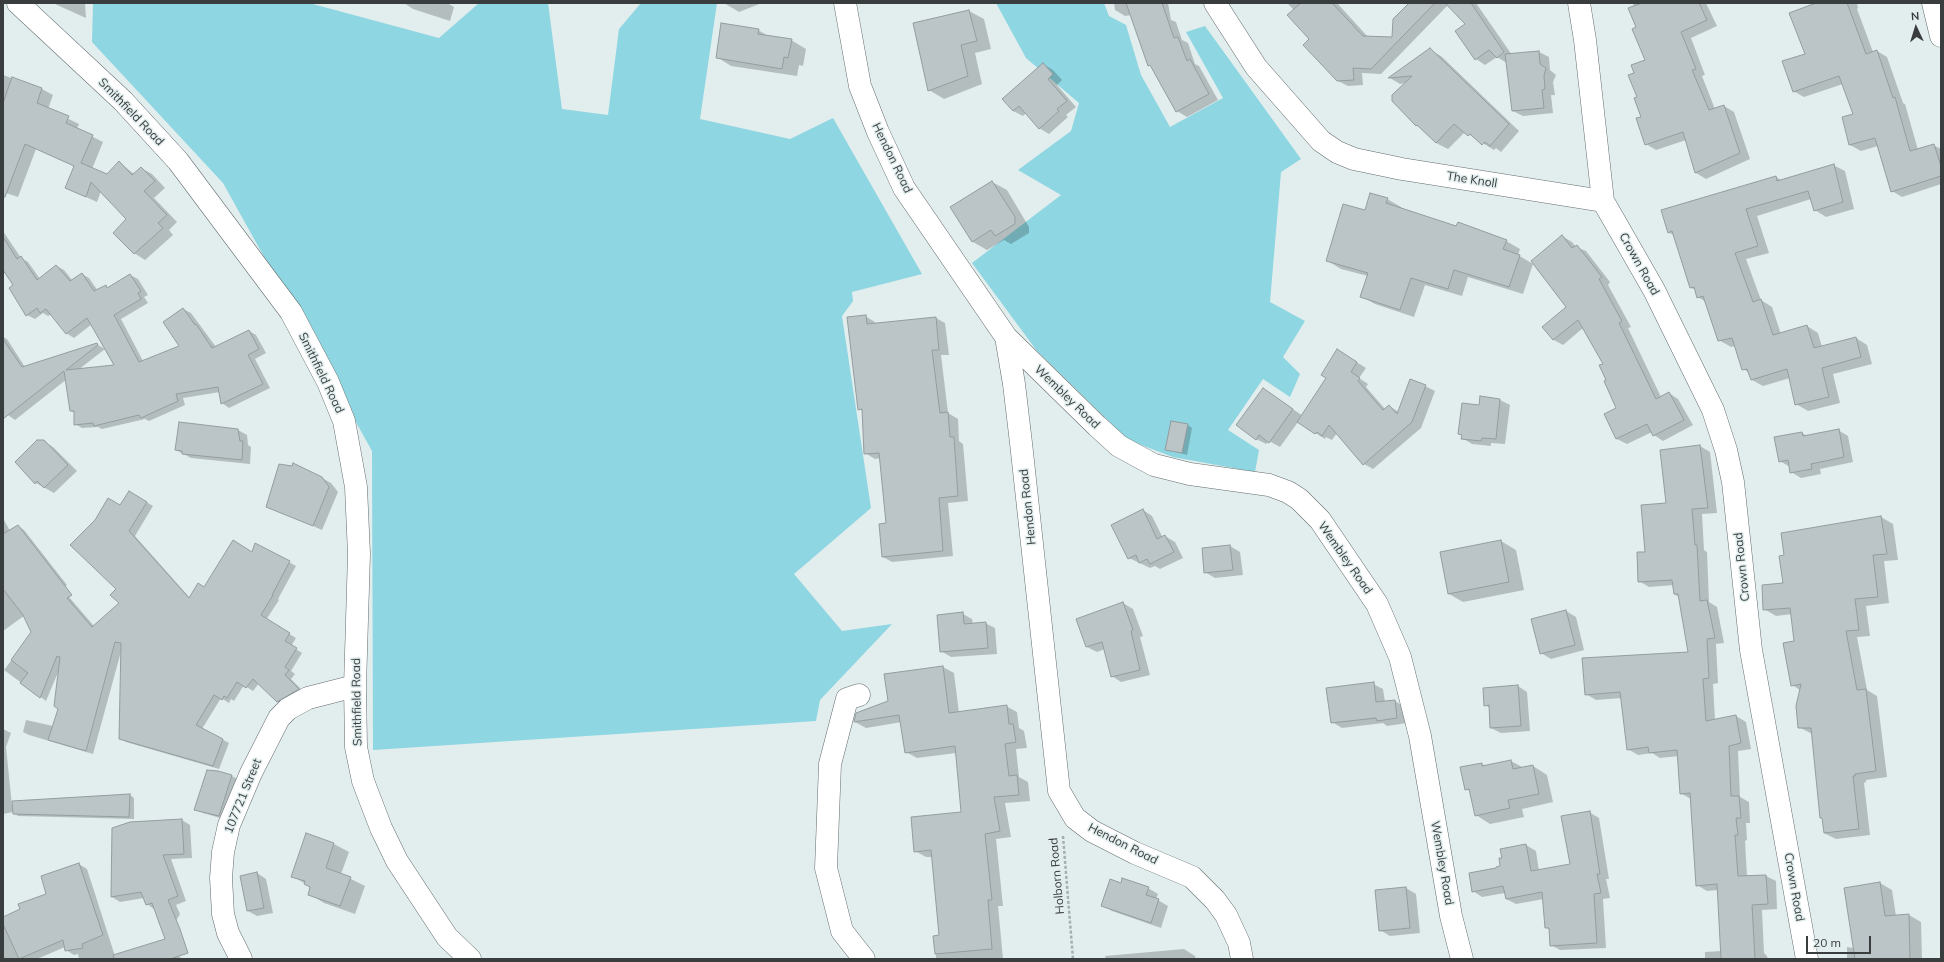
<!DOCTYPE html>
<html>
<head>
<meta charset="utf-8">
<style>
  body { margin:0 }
  #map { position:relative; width:1944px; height:962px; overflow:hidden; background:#e2edee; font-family:Mulish,sans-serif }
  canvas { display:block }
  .frame { position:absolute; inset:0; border:4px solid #393d3d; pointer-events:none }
  .north { position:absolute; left:1896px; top:8px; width:40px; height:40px; -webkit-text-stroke:3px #e2edee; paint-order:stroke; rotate:356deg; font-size:11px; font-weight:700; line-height:16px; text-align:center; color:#393d3d }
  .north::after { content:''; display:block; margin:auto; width:14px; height:18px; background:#393d3d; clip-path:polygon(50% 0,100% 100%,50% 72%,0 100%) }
  .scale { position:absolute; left:1806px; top:936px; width:65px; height:18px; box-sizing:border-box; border:2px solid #393d3d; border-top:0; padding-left:5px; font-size:12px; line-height:14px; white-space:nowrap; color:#393d3d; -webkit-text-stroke:3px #e2edee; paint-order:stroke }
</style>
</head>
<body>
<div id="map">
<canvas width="1944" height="962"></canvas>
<div class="frame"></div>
<div class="north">N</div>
<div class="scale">20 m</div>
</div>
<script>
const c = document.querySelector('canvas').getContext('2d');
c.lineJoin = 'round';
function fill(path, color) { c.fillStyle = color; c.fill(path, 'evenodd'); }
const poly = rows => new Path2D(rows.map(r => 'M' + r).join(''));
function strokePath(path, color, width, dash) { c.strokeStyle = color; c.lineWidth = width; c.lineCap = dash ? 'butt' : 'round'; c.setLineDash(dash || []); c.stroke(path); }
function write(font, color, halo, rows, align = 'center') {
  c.font = font + ' Mulish,sans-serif'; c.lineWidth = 3; c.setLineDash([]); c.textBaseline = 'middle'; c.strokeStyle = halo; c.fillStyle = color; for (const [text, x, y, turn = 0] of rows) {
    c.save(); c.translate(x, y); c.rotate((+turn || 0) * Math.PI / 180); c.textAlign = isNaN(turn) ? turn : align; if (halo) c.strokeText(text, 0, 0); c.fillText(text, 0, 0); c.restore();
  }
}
fill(poly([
  [93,3,309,3,439,38,479,3,548,3,562,109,608,115,619,29,641,3,717,3,700,119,790,139,833,118,922,274,852,292,853,301,842,316,871,508,794,574,842,631,892,624,820,700,816,721,373,750,372,451,223,183,92,42],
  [996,3,1104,3,1109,16,1126,25,1141,75,1170,127,1223,98,1186,32,1205,26,1301,159,1281,172,1270,302,1305,321,1283,357,1300,374,1290,397,1263,379,1228,430,1259,450,1255,472,1173,457,1128,440,1037,351,972,263,1061,195,1018,170,1071,131,1079,103,1026,58]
]), '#8ed6e1');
fill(poly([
  [53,3,85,3,86,18,57,5],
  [404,3,447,3,454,7,450,21,413,9],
  [724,3,762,3,739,12],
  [1114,3,1168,3,1171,20,1176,22,1182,40,1188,43,1195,64,1199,66,1218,100,1187,117,1177,111,1153,67,1149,65,1132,15,1125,16,1115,10],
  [1287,3,1337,3,1368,37,1393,38,1410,3,1476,3,1512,55,1539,52,1549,57,1550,70,1556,75,1553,82,1555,95,1551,95,1553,113,1523,116,1513,111,1507,63,1497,57,1485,65,1476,59,1466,24,1448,5,1381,74,1362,73,1363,85,1348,86,1338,81,1294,10],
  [1633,3,1706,3,1717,26,1691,38,1705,75,1702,76,1715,109,1724,106,1734,112,1750,159,1706,179,1696,173,1686,140,1656,150,1646,144,1636,73,1646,61],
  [1819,3,1857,3,1858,8,1857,9,1873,52,1877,51,1887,57,1903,103,1905,104,1918,150,1933,145,1941,149,1941,184,1902,197,1892,191,1878,146,1861,151,1850,145,1843,118,1854,115,1843,84,1804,97,1793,91,1806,54],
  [969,11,984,19,991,49,975,53,982,84,944,99,929,90],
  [758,30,770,37,791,40,806,49,803,66,799,65,797,76,731,66,717,57],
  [1430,50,1441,56,1519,131,1501,152,1496,148,1494,150,1465,132,1448,149,1436,143,1423,129,1417,126,1393,101,1406,83,1400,84,1390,78],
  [1043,64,1053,70,1062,80,1057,85,1076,107,1066,115,1068,117,1049,134,1039,128,1026,113,1023,116,1013,111],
  [3,75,42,89,53,95,48,109,79,124,77,129,103,142,92,169,108,175,119,162,134,174,141,168,152,174,165,188,154,198,177,222,169,230,173,235,145,260,134,253,128,219,101,191,97,202,66,188,75,166,36,149,18,197,3,192],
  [1833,165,1845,171,1854,209,1826,217,1815,210,1811,199,1757,216,1769,253,1746,259,1761,300,1772,307,1781,334,1807,326,1818,333,1822,347,1856,338,1867,345,1872,364,1833,374,1840,403,1808,411,1796,404,1790,378,1763,386,1752,380,1750,373,1743,369,1735,346,1731,347,1719,340,1706,302,1698,297,1696,290,1691,288,1675,236,1668,232,1776,177,1781,180],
  [992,182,1007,190,1029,227,1029,233,1011,244,1004,240,987,250,973,242,951,207],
  [1387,199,1401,207,1401,209,1506,241,1520,249,1518,255,1533,264,1523,294,1468,277,1462,296,1425,285,1414,317,1375,304,1361,296,1368,276,1341,269,1328,261,1366,211],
  [3,231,21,258,28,262,40,279,57,266,64,270,72,280,82,274,89,278,98,291,106,287,108,288,130,275,138,279,148,295,144,297,148,303,121,319,143,361,181,347,183,309,191,313,216,347,249,331,256,335,266,353,255,359,270,388,229,408,222,403,220,392,183,398,185,405,149,421,145,419,102,429,98,427,82,428,75,424,75,413,71,411,67,379,15,420,8,415,3,409,3,337,7,339,25,367,96,344,105,349,78,370,116,366,92,324,74,338,66,333,52,314,48,316,43,313,35,319,27,315,3,265],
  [1562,236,1572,242,1576,247,1586,251,1610,282,1608,285,1631,327,1628,328,1661,397,1669,393,1678,399,1693,425,1663,441,1654,435,1652,432,1627,444,1617,439,1605,415,1618,408,1608,381,1604,364,1583,328,1563,345,1554,340,1543,327,1568,307],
  [865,316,875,322,875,324,936,318,945,323,949,355,941,355,948,413,958,419,959,441,963,444,968,501,948,503,953,556,892,562,883,557,887,524,881,458,875,459,865,453,863,411,859,409],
  [1347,356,1366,368,1359,378,1368,384,1366,387,1385,409,1389,406,1399,412,1425,386,1435,391,1421,428,1373,469,1364,464,1337,433,1332,440,1326,437,1325,439,1298,422,1280,447,1269,441,1266,444,1256,439,1263,389,1303,416],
  [1500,400,1510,405,1505,444,1491,443,1491,446,1472,444,1462,438,1463,436,1459,434,1479,407],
  [1188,425,1192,428,1187,455,1166,449],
  [238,430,247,435,248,445,251,447,250,464,191,458,176,450],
  [1838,430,1848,436,1853,462,1820,469,1821,474,1801,478,1791,472,1790,467,1780,461,1802,433,1807,436],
  [44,441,53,447,77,471,54,493,36,483],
  [1700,446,1710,452,1717,513,1702,514,1704,550,1707,552,1709,602,1717,607,1724,643,1716,644,1718,683,1713,684,1715,720,1736,716,1746,722,1751,749,1738,751,1740,797,1749,802,1750,823,1746,823,1747,840,1745,841,1747,876,1766,876,1776,881,1777,909,1762,910,1764,953,1767,956,1768,959,1705,959,1705,952,1721,951,1718,890,1707,891,1697,885,1691,799,1680,793,1679,756,1660,758,1652,753,1638,755,1628,749,1622,698,1596,700,1586,694,1689,652,1679,597,1674,594,1674,585,1649,587,1639,581,1646,553,1667,504,1661,451],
  [322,478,331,483,338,492,322,530,268,506],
  [130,492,153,506,135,536,190,598,253,553,256,544,296,566,278,599,279,600,266,620,296,638,291,646,302,653,291,671,295,674,291,679,305,693,284,705,278,702,259,683,253,691,244,685,234,701,231,699,229,703,221,698,202,729,229,743,219,769,126,742,120,738,122,648,93,754,29,735,23,732,26,720,89,734,59,670,46,701,4,670,62,593,69,597,94,626,121,603,118,589,121,506],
  [1143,510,1152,516,1163,538,1165,536,1175,542,1183,558,1160,569,1155,566,1150,568,1129,558],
  [1881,517,1893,524,1898,560,1884,561,1889,603,1866,606,1870,636,1857,637,1867,690,1877,696,1887,777,1866,780,1866,782,1864,783,1870,835,1836,839,1824,833,1823,819,1821,817,1812,734,1799,727,1800,690,1792,685,1795,642,1792,614,1776,616,1764,609,1785,584,1786,556,1782,534],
  [3,518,10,531,18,526,24,530,67,585,3,631],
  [1501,541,1516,550,1524,590,1463,602,1449,594],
  [1230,546,1240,552,1243,575,1215,578,1205,572],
  [1123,603,1133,609,1143,636,1140,637,1150,675,1121,682,1112,676,1105,649,1097,652,1087,647,1077,620],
  [1566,611,1576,617,1584,650,1551,659,1541,653],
  [963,614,972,619,973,624,985,623,995,628,997,654,951,657,941,651],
  [943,667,954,673,959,713,1006,706,1017,712,1019,728,1024,731,1027,748,1016,749,1019,777,1028,782,1030,801,1005,803,1011,837,996,839,1003,906,998,906,1003,959,936,959,935,937,940,936,932,857,926,857,915,851,962,813,956,753,917,758,906,752,902,722,866,728,855,722],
  [1373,684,1383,689,1385,702,1395,701,1405,707,1407,723,1387,726,1383,723,1342,728,1332,722],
  [1518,686,1527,692,1530,731,1501,733,1491,728,1490,708,1485,705],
  [3,729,11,733,6,747,12,806,130,795,134,798,134,819,18,816,13,812,3,814],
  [1511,761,1524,768,1533,766,1547,775,1553,802,1522,809,1524,817,1490,824,1476,815,1470,791,1466,789,1482,764,1486,766],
  [232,776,239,780,227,820,203,813,196,809],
  [1589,812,1599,818,1609,879,1606,879,1610,898,1603,899,1606,948,1560,950,1551,945,1550,930,1546,927,1544,899,1516,904,1506,899,1505,893,1482,897,1473,891,1526,845,1536,851,1539,871,1571,865],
  [182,820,190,825,192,858,171,859,186,901,176,905,180,914,170,931,155,910,147,904,144,898,120,902,112,897],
  [307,834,334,844,349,852,341,874,365,886,355,914,324,903,309,894,311,887,292,876],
  [79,864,87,869,115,956,164,947,183,959,79,959,78,954,74,955,66,950,65,947,37,959,3,959,3,919,47,895],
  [257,873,266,879,273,913,257,916,248,911],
  [1880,883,1892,890,1896,916,1909,915,1921,922,1922,959,1847,959,1847,947,1854,948],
  [1121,884,1148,888,1158,894,1156,899,1168,906,1161,928,1112,911,1102,905],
  [1406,888,1416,894,1420,933,1390,936,1380,930],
  [1184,949,1195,956,1196,959,1106,959,1105,956]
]), '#0003');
const building = poly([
  [1126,3,1162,3,1174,38,1178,37,1187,61,1190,59,1209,94,1176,112,1150,65,1148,66,1126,3],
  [1301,3,1332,3,1363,36,1392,37,1393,19,1409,3,1435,3,1371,69,1353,68,1354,80,1337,81,1303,45,1309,39,1287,15,1301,3],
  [1445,3,1471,3,1504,52,1497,58,1489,50,1475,60,1455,31,1465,24,1445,3],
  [1642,3,1699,3,1707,20,1681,32,1696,69,1692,70,1709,110,1724,105,1740,153,1695,173,1683,132,1645,145,1636,118,1641,117,1634,98,1637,97,1628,75,1634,73,1631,65,1645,60,1632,29,1636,27,1628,8,1642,3],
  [1816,3,1847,3,1866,54,1877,50,1893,98,1895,97,1910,151,1934,144,1941,166,1941,176,1891,192,1875,138,1849,145,1842,117,1853,114,1839,76,1793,92,1782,61,1805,54,1789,13,1816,3],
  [969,10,977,41,961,45,968,76,928,91,913,23,969,10],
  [721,23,759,29,758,34,792,39,788,58,784,57,782,69,716,58,721,23],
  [1430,48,1509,124,1490,146,1485,142,1482,145,1470,134,1468,136,1454,124,1436,143,1417,125,1416,126,1392,101,1392,95,1412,76,1388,78,1430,48],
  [1539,51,1540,64,1546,68,1544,76,1545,89,1542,90,1544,108,1512,111,1505,54,1539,51],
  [1043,63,1053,74,1048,79,1067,101,1057,109,1059,111,1039,129,1019,106,1013,111,1002,99,1043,63],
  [12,77,42,88,37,103,69,116,66,123,93,135,81,163,107,174,119,161,132,175,141,167,155,181,144,191,167,215,158,223,163,228,134,254,113,233,126,219,91,182,86,197,65,188,74,166,25,144,5,197,3,197,3,103,12,77],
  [1834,164,1843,202,1814,211,1808,191,1746,209,1758,246,1735,253,1753,302,1761,299,1773,335,1807,325,1814,348,1856,337,1861,357,1822,368,1829,397,1795,405,1787,369,1751,380,1747,369,1742,370,1732,338,1718,341,1703,296,1697,298,1694,287,1690,288,1672,231,1668,233,1661,210,1776,176,1777,181,1834,164],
  [992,181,1015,217,1015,224,995,236,991,230,972,242,950,207,992,181],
  [1370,193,1388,198,1386,203,1456,226,1458,222,1507,240,1503,249,1520,255,1509,287,1454,270,1448,289,1411,278,1400,310,1360,297,1368,273,1326,261,1343,204,1365,210,1370,193],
  [1562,235,1572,248,1577,245,1602,277,1599,279,1622,321,1619,323,1656,399,1669,392,1684,420,1653,436,1647,424,1616,439,1604,414,1616,408,1604,381,1606,380,1599,365,1603,364,1578,320,1553,340,1542,327,1566,307,1531,261,1562,235],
  [3,237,17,259,21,256,37,280,56,265,70,281,82,273,94,291,106,285,107,288,130,274,141,291,138,293,141,299,114,315,139,362,179,346,163,322,183,308,195,325,196,324,212,348,249,330,259,349,248,355,263,384,221,404,218,387,176,394,178,401,141,418,139,415,94,426,93,423,74,425,74,411,70,411,64,371,3,419,3,339,22,367,97,343,98,345,66,370,114,365,87,318,66,334,46,309,40,313,37,308,26,316,9,288,13,285,3,270,3,237],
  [866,315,867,324,936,317,939,350,932,350,940,413,948,412,950,437,954,437,958,496,939,498,943,551,882,557,879,524,886,523,879,453,864,454,862,409,858,410,847,317,866,315],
  [1337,349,1357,362,1351,372,1360,378,1358,381,1383,410,1389,405,1397,414,1410,379,1426,385,1412,422,1363,465,1329,425,1322,436,1317,432,1315,434,1297,422,1326,378,1321,375,1337,349],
  [1263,388,1293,409,1269,443,1259,435,1256,440,1236,425,1263,388],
  [1480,396,1500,399,1496,439,1482,438,1481,441,1461,439,1462,435,1458,434,1462,403,1479,405,1480,396],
  [1171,421,1188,424,1182,453,1165,450,1171,421],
  [179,422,238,429,240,441,243,441,242,460,182,454,182,451,175,450,179,422],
  [1839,429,1844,457,1811,464,1812,469,1790,473,1788,460,1779,462,1774,437,1802,432,1803,436,1839,429],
  [37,440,44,440,68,465,44,488,37,481,35,484,15,462,37,440],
  [1700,445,1708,508,1692,509,1695,545,1697,545,1700,601,1707,600,1715,638,1707,639,1709,678,1703,679,1706,721,1736,715,1741,743,1729,746,1731,796,1739,796,1741,818,1736,818,1738,835,1735,835,1738,876,1766,875,1768,904,1752,905,1755,959,1721,959,1717,884,1696,886,1690,793,1680,794,1677,750,1649,753,1648,747,1627,750,1620,692,1585,695,1582,658,1688,652,1678,594,1674,594,1672,580,1638,582,1637,552,1645,552,1641,505,1666,503,1660,450,1700,445],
  [293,463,322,477,329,487,313,526,266,507,279,464,292,466,293,463],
  [129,491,147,502,129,531,189,598,198,583,204,587,233,540,252,552,255,543,290,561,272,595,273,595,261,615,290,633,285,641,297,648,285,667,289,670,285,675,299,689,277,702,253,679,246,688,237,682,227,698,224,696,222,700,214,695,196,725,223,739,213,766,119,739,121,643,115,642,86,751,48,740,58,709,54,706,60,657,57,656,40,698,20,683,28,673,11,660,31,632,23,615,3,589,3,534,18,525,72,595,67,598,92,627,119,603,110,595,116,589,70,545,95,520,108,498,120,505,129,491],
  [1143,509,1157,539,1165,535,1174,552,1150,564,1147,559,1139,563,1136,555,1128,559,1111,525,1143,509],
  [1881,516,1887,554,1873,555,1878,597,1855,599,1859,630,1846,631,1857,690,1866,689,1876,771,1855,774,1855,776,1853,776,1859,829,1824,833,1822,818,1820,818,1811,728,1798,728,1796,706,1801,684,1791,686,1783,643,1794,641,1790,608,1763,610,1762,585,1783,583,1779,556,1784,555,1781,533,1881,516],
  [1501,540,1509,582,1448,594,1440,552,1501,540],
  [1230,545,1233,570,1204,573,1202,548,1230,545],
  [1123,602,1133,630,1131,631,1140,670,1111,677,1102,642,1086,647,1076,619,1123,602],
  [1566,610,1575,645,1540,654,1531,619,1566,610],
  [963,612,964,624,986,622,988,648,940,652,937,615,963,612],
  [943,666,949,713,1007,705,1009,724,1013,724,1016,742,1005,744,1009,776,1017,775,1019,795,994,797,1000,831,985,834,992,900,988,900,992,949,935,954,933,936,939,935,931,850,914,852,911,817,961,812,955,746,905,753,899,715,854,722,856,713,888,701,884,674,943,666],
  [1374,682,1376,702,1395,700,1397,718,1377,721,1376,718,1331,723,1326,688,1374,682],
  [1518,685,1521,726,1490,728,1489,705,1484,706,1483,688,1518,685],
  [1511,760,1513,769,1533,765,1539,794,1508,800,1510,808,1475,816,1469,789,1465,790,1460,767,1482,763,1482,766,1511,760],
  [207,770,218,771,232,775,219,816,194,810,207,770],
  [130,794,129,817,13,814,12,801,130,794],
  [1590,811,1600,874,1597,874,1601,893,1594,894,1597,943,1550,946,1549,928,1545,928,1542,892,1506,899,1503,886,1472,892,1469,873,1496,868,1496,867,1500,866,1499,858,1502,858,1500,849,1526,844,1531,871,1570,864,1561,816,1590,811],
  [182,819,184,854,163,855,178,896,168,900,180,929,188,953,170,959,114,959,113,955,165,939,152,903,146,905,141,892,111,897,112,828,130,822,182,819],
  [306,833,334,843,326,868,351,877,340,906,308,895,310,887,304,884,305,881,291,877,306,833],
  [79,863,103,935,82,944,83,948,65,951,63,940,19,959,3,924,3,917,20,909,18,904,46,894,41,876,79,863],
  [257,872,264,908,247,911,240,876,257,872],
  [1122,878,1149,887,1146,895,1159,899,1151,923,1101,906,1110,879,1121,883,1122,878],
  [1880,882,1885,916,1909,914,1910,959,1855,959,1844,888,1880,882],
  [1406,887,1410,928,1379,931,1375,890,1406,887]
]);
fill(building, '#bbc4c6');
strokePath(building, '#939c9e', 1);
const minor = poly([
  [18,3,123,101,178,161,291,312,328,382,344,421,356,487,359,554,355,686,356,747,363,781,381,828,397,861,447,937,470,959],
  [845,3,860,86,878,132,904,188,1006,337,1014,384,1021,443,1059,791,1075,818,1092,831,1135,853,1192,877,1215,900,1226,915,1239,943,1242,959],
  [1215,3,1256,67,1321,141,1337,152,1354,159,1402,169,1603,201],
  [1579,3,1585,40,1603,201,1654,290,1713,410,1726,450,1733,482,1751,650,1807,959],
  [1933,3,1941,36],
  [1006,337,1097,426,1119,446,1154,465,1190,474,1269,485,1288,492,1299,499,1320,520,1377,604,1400,657,1420,736,1451,916,1462,959],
  [859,695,847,699,830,764,826,868,842,931,864,959],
  [241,959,228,933,223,914,221,878,223,852,229,825,251,773,279,718,288,709,308,698,355,686]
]);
strokePath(minor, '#646c6e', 23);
strokePath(poly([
  [1063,836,1073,959]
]), '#a6afaf', 2.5, [3, 2]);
strokePath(minor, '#fff', 22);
write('12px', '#393d3d', '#e2edee', [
  ["Smithfield Road",131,112,46],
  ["Hendon Road",892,158,64],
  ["The Knoll",1472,180,9],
  ["Crown Road",1639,264,61],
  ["Smithfield Road",321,373,64],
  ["Wembley Road",1067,397,44],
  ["Hendon Road",1028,507,-96],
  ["Wembley Road",1345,558,55],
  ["Crown Road",1742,567,-96],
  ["Smithfield Road",357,702,-91],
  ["107721 Street",243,796,-68],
  ["Hendon Road",1123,844,27],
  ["Wembley Road",1442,863,80],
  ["Holborn Road",1057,876,-95],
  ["Crown Road",1794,887,80]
]);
</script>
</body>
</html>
